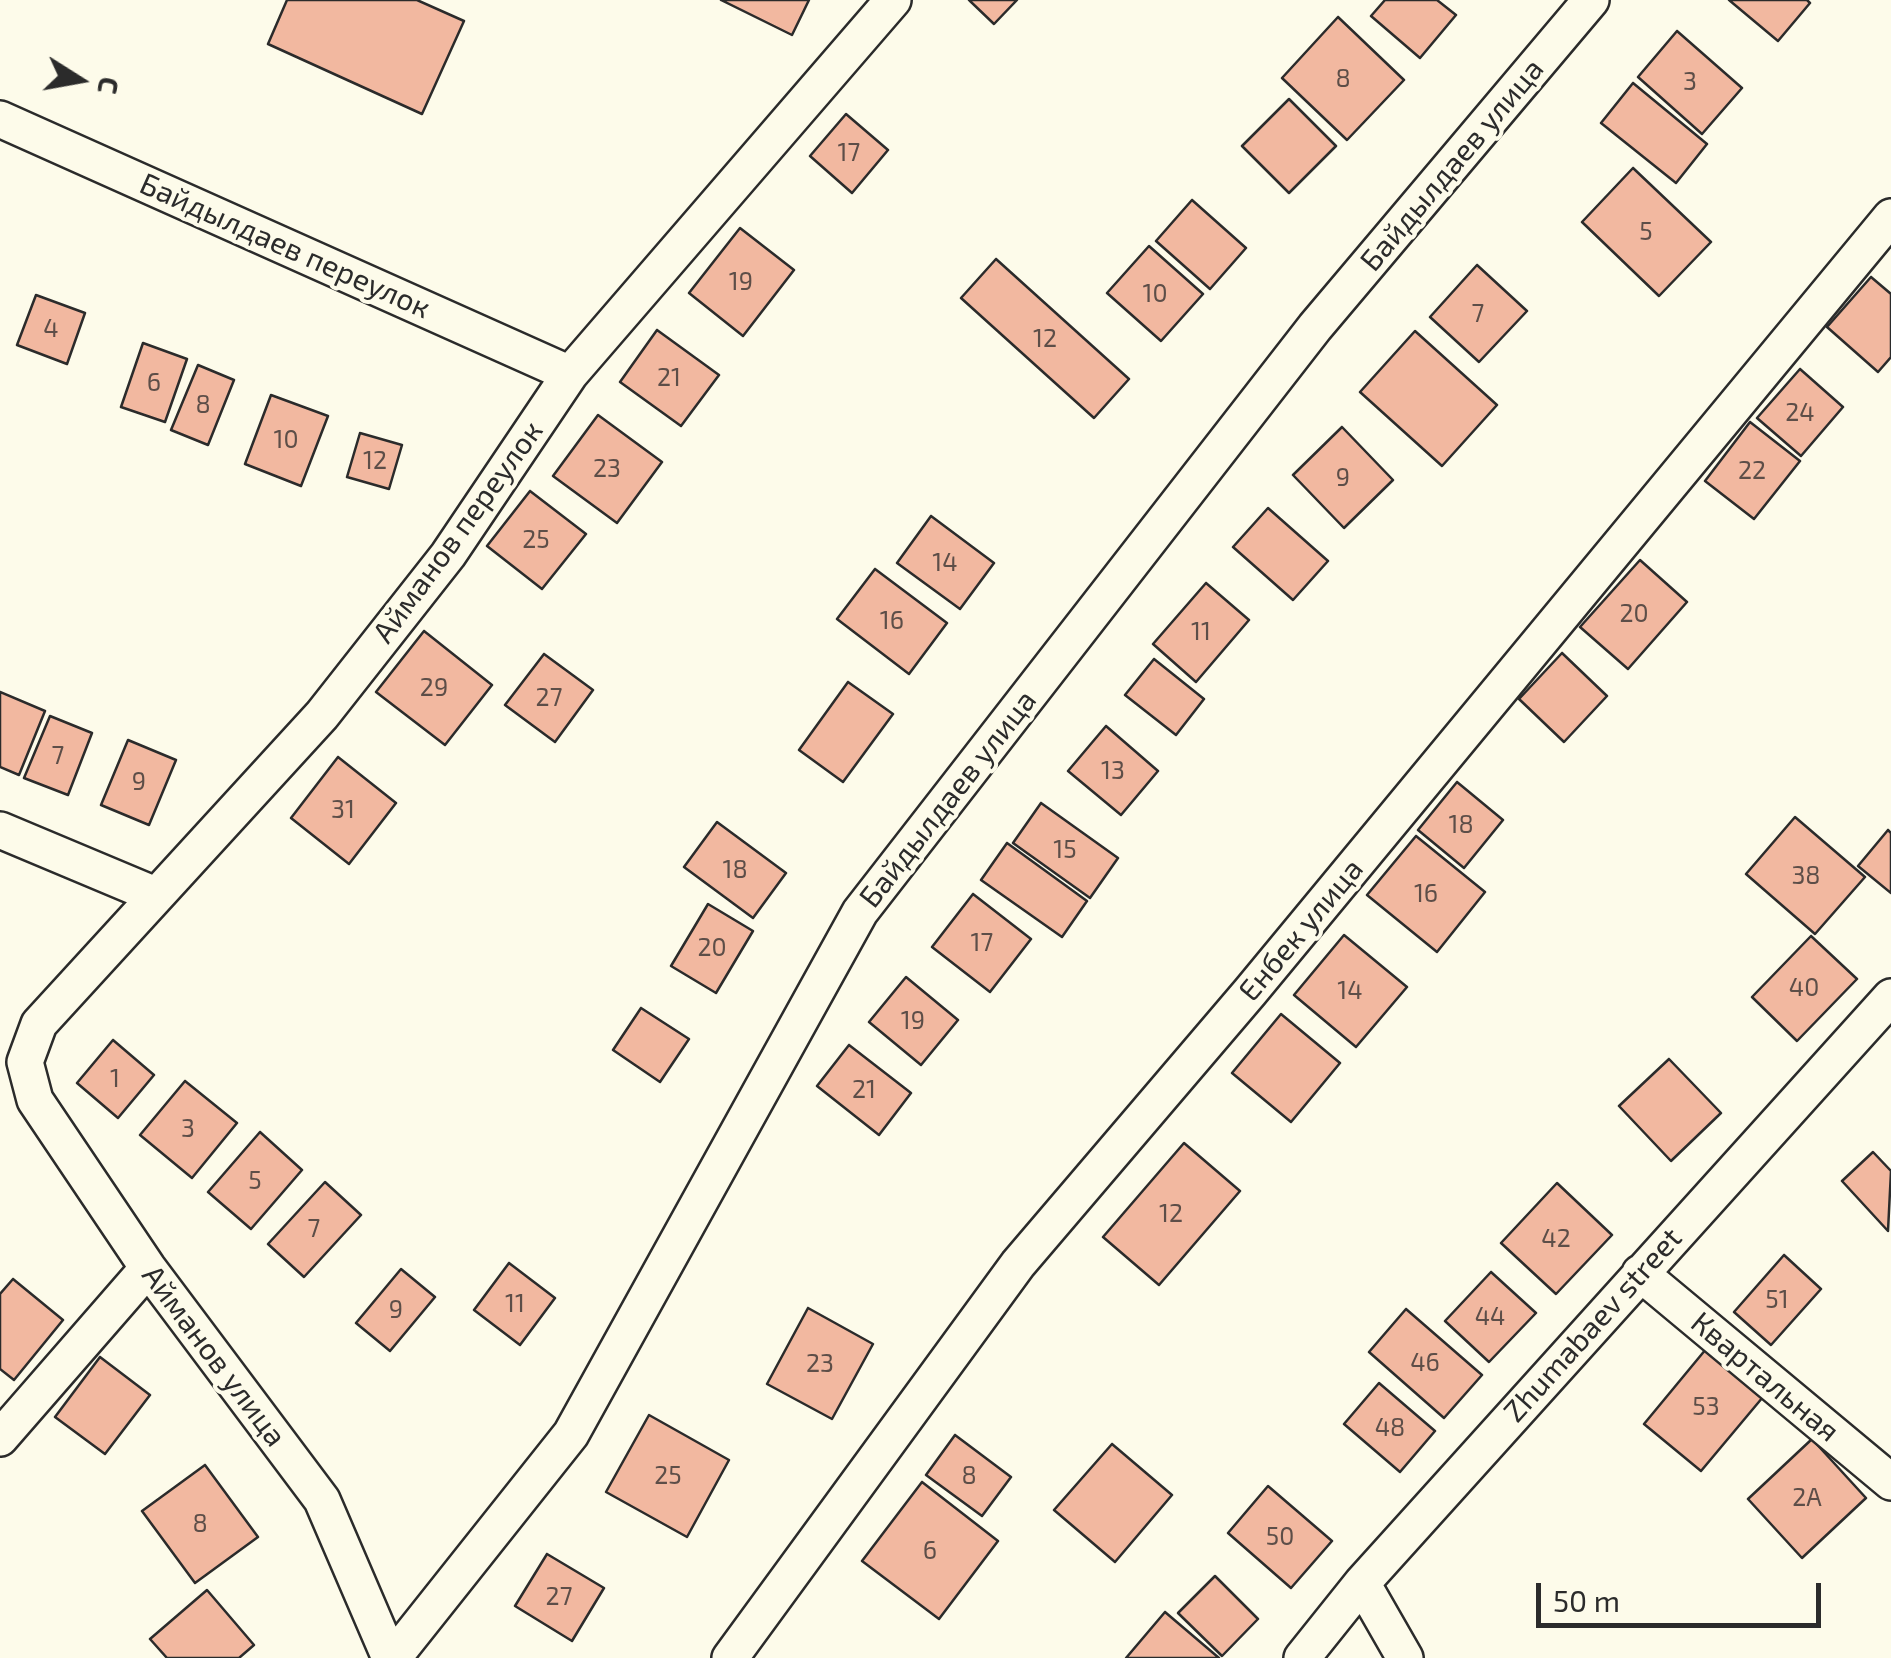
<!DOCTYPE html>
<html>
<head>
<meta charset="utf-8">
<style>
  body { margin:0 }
  #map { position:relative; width:1891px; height:1658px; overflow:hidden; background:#fdfbea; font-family:"Exo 2",sans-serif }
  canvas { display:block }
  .north { position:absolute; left:30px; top:30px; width:100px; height:100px; -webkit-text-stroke:8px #fdfbea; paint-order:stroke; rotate:101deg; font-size:28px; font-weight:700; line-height:40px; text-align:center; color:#2b2b2b }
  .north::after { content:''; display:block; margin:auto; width:35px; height:45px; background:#2b2b2b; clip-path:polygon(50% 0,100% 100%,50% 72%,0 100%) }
  .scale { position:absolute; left:1536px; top:1583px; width:285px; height:45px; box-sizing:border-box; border:5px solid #2b2b2b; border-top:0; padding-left:12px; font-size:30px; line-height:35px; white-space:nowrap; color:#2b2b2b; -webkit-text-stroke:8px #fdfbea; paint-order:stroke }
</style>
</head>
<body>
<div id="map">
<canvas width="1891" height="1658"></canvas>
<div class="north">С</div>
<div class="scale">50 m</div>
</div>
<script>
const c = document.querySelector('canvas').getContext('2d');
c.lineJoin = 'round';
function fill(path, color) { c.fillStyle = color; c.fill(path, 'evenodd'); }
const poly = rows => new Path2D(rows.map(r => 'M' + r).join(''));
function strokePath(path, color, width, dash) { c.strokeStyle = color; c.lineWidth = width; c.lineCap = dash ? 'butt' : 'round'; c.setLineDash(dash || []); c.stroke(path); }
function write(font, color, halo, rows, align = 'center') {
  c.font = font + ' "Exo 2",sans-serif'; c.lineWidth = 8; c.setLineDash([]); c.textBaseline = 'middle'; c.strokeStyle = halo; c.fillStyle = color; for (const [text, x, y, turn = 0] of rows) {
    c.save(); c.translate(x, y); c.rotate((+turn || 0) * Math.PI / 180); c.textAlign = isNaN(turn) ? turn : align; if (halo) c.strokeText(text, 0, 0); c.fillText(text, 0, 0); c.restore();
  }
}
const building = poly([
  [287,0,417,0,464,21,422,114,268,44,287,0],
  [721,0,809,0,792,35,721,0],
  [969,0,1017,0,994,24,969,0],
  [1385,0,1437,0,1456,15,1420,58,1371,16,1385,0],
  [1729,0,1807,0,1810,3,1778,41,1729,0],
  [1338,17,1404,80,1347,140,1282,78,1338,17],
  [1677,31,1742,88,1702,134,1638,77,1677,31],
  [1633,83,1707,144,1676,183,1601,123,1633,83],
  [1289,99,1336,146,1289,193,1242,146,1289,99],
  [846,114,888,150,852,193,810,156,846,114],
  [1633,168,1711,242,1659,296,1582,222,1633,168],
  [1192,200,1246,248,1210,289,1156,241,1192,200],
  [740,228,794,270,743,336,689,293,740,228],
  [1149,246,1203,294,1161,341,1107,293,1149,246],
  [996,259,1129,379,1094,418,961,298,996,259],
  [1477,265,1527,311,1479,362,1430,317,1477,265],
  [1871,277,1891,294,1891,357,1878,372,1827,327,1871,277],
  [36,295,85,313,67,364,17,345,36,295],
  [657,330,719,375,681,426,620,382,657,330],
  [1415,331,1497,405,1442,466,1360,392,1415,331],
  [143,343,187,359,165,422,121,407,143,343],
  [198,365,234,380,208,445,171,430,198,365],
  [1800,369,1843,407,1801,456,1757,418,1800,369],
  [271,395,328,416,301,486,245,464,271,395],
  [598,415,662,462,617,523,553,476,598,415],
  [1750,422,1800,461,1754,519,1705,481,1750,422],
  [1342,427,1393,480,1344,528,1293,475,1342,427],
  [360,433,402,445,389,489,347,477,360,433],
  [530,491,586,534,542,589,487,546,530,491],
  [1268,508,1328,561,1293,600,1233,547,1268,508],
  [931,516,994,563,960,609,897,563,931,516],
  [1640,560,1687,602,1628,669,1580,627,1640,560],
  [875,569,947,623,909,674,837,619,875,569],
  [1206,583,1249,620,1196,682,1153,644,1206,583],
  [424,631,492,685,445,745,376,692,424,631],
  [1562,653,1607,696,1564,742,1519,699,1562,653],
  [544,654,593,690,555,742,505,705,544,654],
  [1154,659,1204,699,1176,735,1125,695,1154,659],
  [848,682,893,714,843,782,799,750,848,682],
  [0,692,45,711,19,775,0,767,0,692],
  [50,716,92,733,68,795,24,778,50,716],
  [1106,726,1158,771,1121,815,1068,771,1106,726],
  [128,740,176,760,149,825,101,805,128,740],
  [338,757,396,803,349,864,291,818,338,757],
  [1457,782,1503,820,1464,868,1418,830,1457,782],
  [1041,803,1118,858,1090,898,1013,843,1041,803],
  [1795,817,1865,877,1815,934,1746,874,1795,817],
  [717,822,786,873,753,918,684,867,717,822],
  [1888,830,1891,833,1891,893,1858,866,1888,830],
  [1416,836,1485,892,1437,952,1367,895,1416,836],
  [1007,843,1087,901,1062,937,981,880,1007,843],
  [973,894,1031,939,990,992,932,947,973,894],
  [708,904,753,931,716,993,671,966,708,904],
  [1344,935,1407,987,1356,1047,1294,995,1344,935],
  [1811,936,1857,979,1797,1041,1752,997,1811,936],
  [906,977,958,1020,921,1065,869,1022,906,977],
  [641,1008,689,1039,660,1082,613,1050,641,1008],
  [1281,1014,1340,1063,1291,1122,1232,1073,1281,1014],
  [113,1040,154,1075,118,1118,77,1083,113,1040],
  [849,1045,911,1093,879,1135,817,1086,849,1045],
  [1669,1059,1721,1113,1671,1161,1619,1106,1669,1059],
  [185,1081,237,1123,192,1178,140,1135,185,1081],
  [260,1132,302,1170,251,1229,208,1192,260,1132],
  [1184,1143,1240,1191,1159,1285,1103,1237,1184,1143],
  [1873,1152,1891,1171,1888,1231,1842,1181,1873,1152],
  [325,1182,361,1215,304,1277,268,1244,325,1182],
  [1557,1183,1612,1235,1556,1294,1501,1243,1557,1183],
  [1784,1255,1821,1289,1771,1345,1734,1312,1784,1255],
  [509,1263,555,1298,520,1345,474,1310,509,1263],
  [401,1269,435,1297,390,1351,356,1323,401,1269],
  [1491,1272,1536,1313,1489,1362,1445,1321,1491,1272],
  [13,1279,63,1320,14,1380,0,1369,0,1294,13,1279],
  [808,1308,873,1344,832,1419,767,1384,808,1308],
  [1406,1309,1482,1375,1444,1418,1369,1352,1406,1309],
  [1711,1343,1768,1391,1701,1471,1644,1424,1711,1343],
  [100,1357,150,1395,105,1454,55,1417,100,1357],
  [1379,1383,1435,1431,1400,1472,1344,1424,1379,1383],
  [649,1415,729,1460,687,1537,606,1492,649,1415],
  [955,1435,1011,1477,982,1516,926,1475,955,1435],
  [1812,1439,1866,1498,1802,1558,1748,1499,1812,1439],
  [1112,1444,1172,1495,1115,1562,1054,1510,1112,1444],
  [205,1465,258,1537,195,1583,142,1511,205,1465],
  [922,1482,998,1541,939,1619,862,1561,922,1482],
  [1268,1486,1332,1541,1291,1588,1228,1533,1268,1486],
  [547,1554,604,1588,572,1641,515,1606,547,1554],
  [1215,1576,1258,1619,1222,1656,1178,1613,1215,1576],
  [207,1590,254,1645,239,1658,167,1658,150,1639,207,1590],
  [1165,1612,1219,1658,1126,1658,1165,1612]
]);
fill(building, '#f2b8a0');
strokePath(building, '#2b2b2b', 2.5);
const street = poly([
  [0,119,570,374],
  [0,830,155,895],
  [1640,1273,1891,1482],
  [0,1438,148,1268],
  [1362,1583,1405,1658],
  [390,1658,322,1500,148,1268,35,1100,25,1062,39,1024,322,715,448,555,570,374,893,0],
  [393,1658,571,1434,860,912,1315,327,1591,0],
  [730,1658,1018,1264,1250,992,1891,217],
  [1302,1658,1362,1583,1891,997]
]);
strokePath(street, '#2b2b2b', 40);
strokePath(street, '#fdfbea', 35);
write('25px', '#5d4e48', null, [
  ["8",1343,79],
  ["3",1690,82],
  ["17",849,153],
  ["5",1646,232],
  ["19",741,282],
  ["10",1155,294],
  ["7",1478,314],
  ["4",51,329],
  ["12",1045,339],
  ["21",669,378],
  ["6",154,383],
  ["8",203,405],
  ["24",1800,413],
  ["10",286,440],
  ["12",375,461],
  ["23",607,469],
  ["22",1752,471],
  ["9",1343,478],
  ["25",536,540],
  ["14",945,563],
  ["20",1634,614],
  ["16",892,621],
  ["11",1201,632],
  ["29",434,688],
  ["27",549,698],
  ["7",58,756],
  ["13",1113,771],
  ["9",139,782],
  ["31",343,810],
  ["18",1461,825],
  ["15",1065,850],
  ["18",735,870],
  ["38",1806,876],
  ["16",1426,894],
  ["17",982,943],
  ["20",712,948],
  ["40",1804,988],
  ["14",1350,991],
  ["19",913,1021],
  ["1",115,1079],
  ["21",864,1090],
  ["3",188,1129],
  ["5",255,1181],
  ["12",1171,1214],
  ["7",314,1229],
  ["42",1556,1239],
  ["51",1777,1300],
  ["11",515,1304],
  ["9",396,1310],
  ["44",1490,1317],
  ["46",1425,1363],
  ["23",820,1364],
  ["53",1706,1407],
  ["48",1390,1428],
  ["25",668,1476],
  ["8",969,1476],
  ["2А",1807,1498],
  ["8",200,1524],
  ["50",1280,1537],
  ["6",930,1551],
  ["27",559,1597]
]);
write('30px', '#2b2b2b', '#fdfbea', [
  ["Байдылдаев улица",1452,165,-50],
  ["Байдылдаев переулок",285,246,24],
  ["Айманов переулок",458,532,-54],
  ["Байдылдаев улица",948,799,-52],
  ["Енбек улица",1301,930,-50],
  ["Zhumabaev street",1593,1325,-48],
  ["Айманов улица",214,1356,53],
  ["Квартальная",1765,1377,40]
]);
</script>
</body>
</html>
